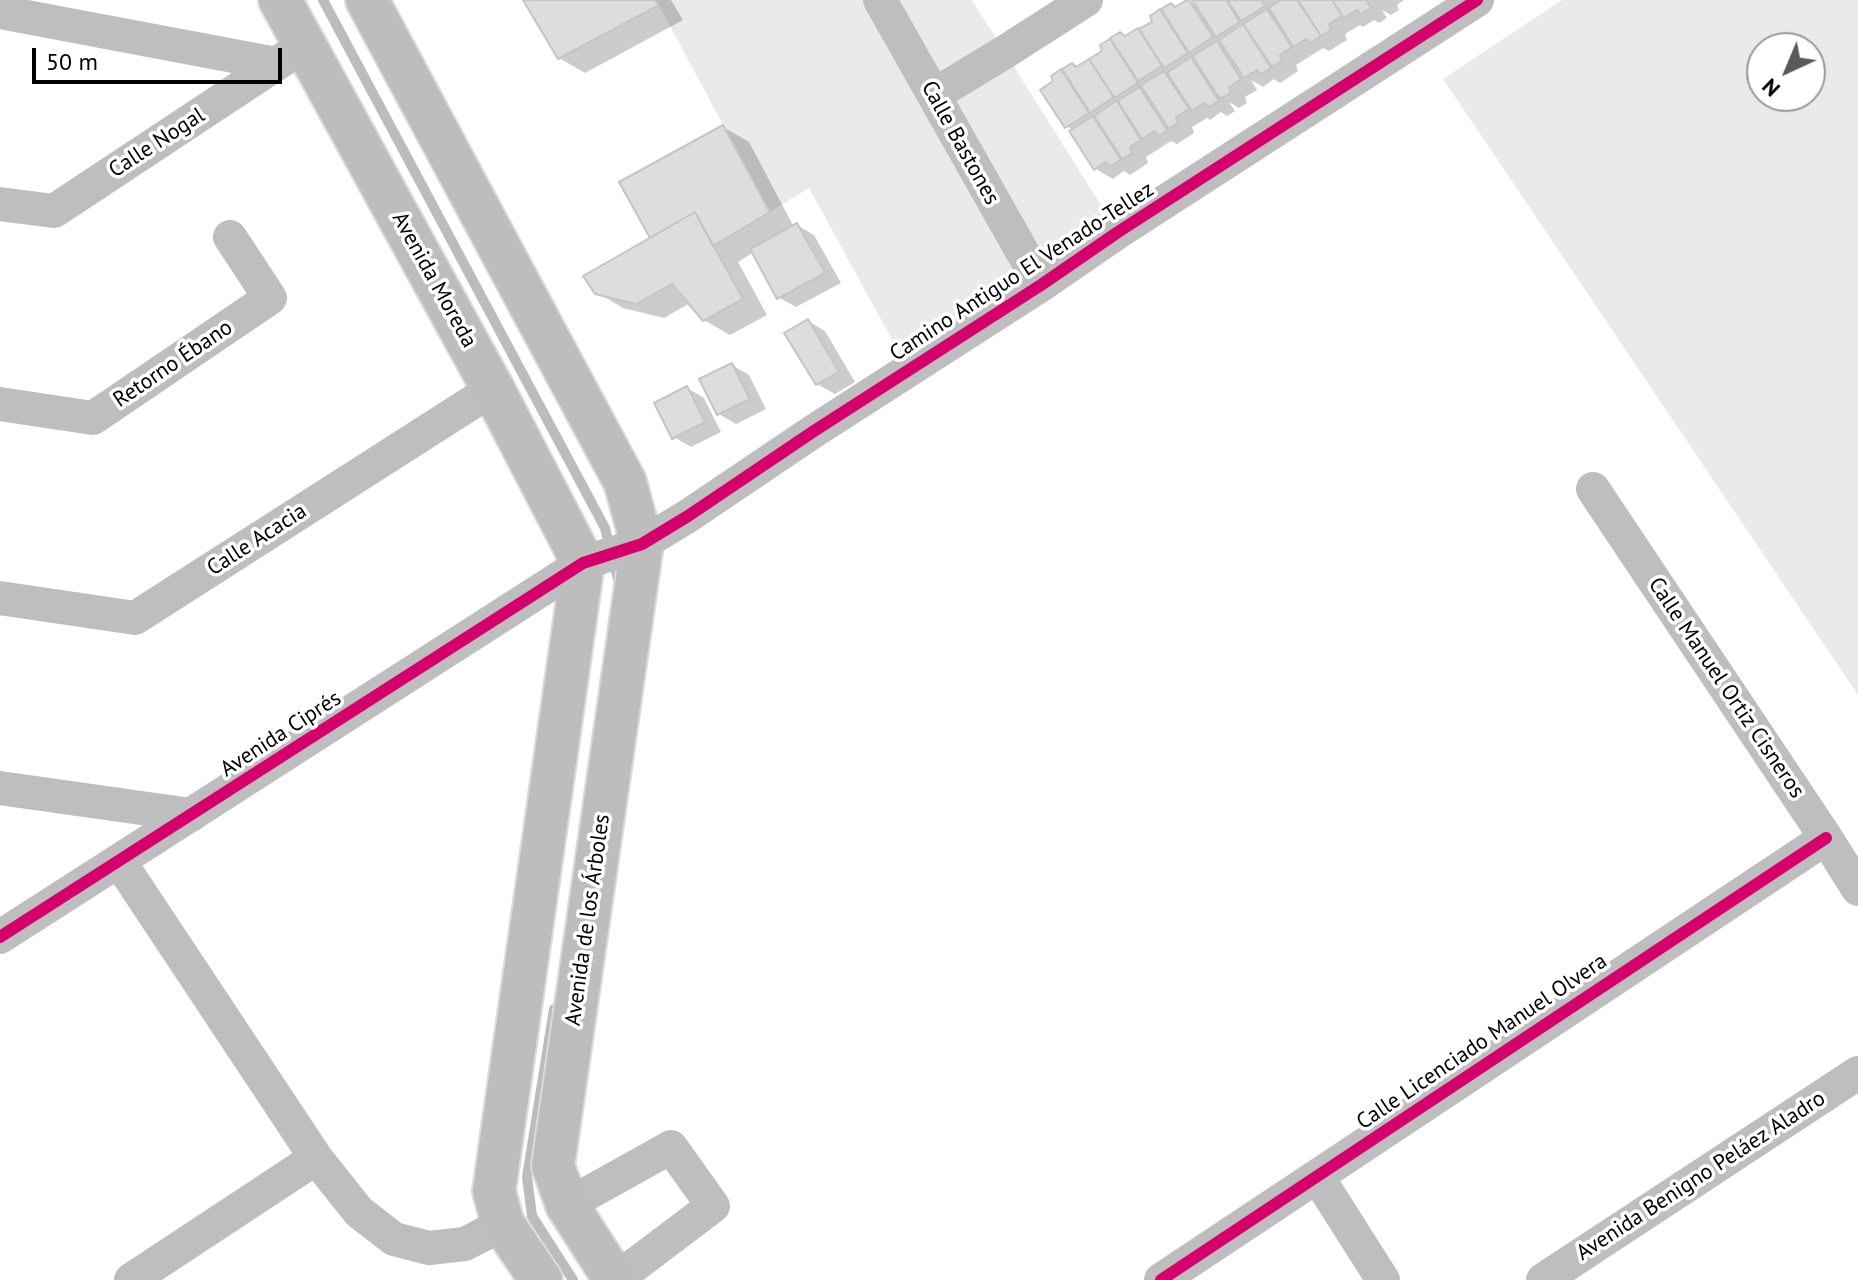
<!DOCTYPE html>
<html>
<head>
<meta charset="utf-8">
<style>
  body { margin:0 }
  #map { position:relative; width:1858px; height:1280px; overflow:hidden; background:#fff; font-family:"PT Sans",sans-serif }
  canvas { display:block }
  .north { position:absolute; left:1746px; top:32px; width:80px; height:80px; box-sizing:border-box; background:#fff; border:2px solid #999; border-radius:50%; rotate:224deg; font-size:22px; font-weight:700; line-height:32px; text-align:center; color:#000 }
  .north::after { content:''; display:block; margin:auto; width:28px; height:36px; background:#595959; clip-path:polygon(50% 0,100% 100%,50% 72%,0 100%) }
  .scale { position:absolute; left:32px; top:48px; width:250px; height:36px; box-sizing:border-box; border:4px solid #000; border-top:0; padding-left:10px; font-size:24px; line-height:28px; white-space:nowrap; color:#000; -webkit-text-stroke:6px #fff; paint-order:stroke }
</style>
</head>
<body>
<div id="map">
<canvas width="1858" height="1280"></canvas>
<div class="north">N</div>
<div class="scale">50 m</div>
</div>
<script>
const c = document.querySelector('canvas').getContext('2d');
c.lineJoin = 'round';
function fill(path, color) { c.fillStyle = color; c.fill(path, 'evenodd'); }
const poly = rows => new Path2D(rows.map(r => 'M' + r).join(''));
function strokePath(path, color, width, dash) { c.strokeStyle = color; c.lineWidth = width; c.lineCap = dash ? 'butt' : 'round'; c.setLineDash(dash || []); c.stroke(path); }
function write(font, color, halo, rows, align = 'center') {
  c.font = font + ' "PT Sans",sans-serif'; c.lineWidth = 7; c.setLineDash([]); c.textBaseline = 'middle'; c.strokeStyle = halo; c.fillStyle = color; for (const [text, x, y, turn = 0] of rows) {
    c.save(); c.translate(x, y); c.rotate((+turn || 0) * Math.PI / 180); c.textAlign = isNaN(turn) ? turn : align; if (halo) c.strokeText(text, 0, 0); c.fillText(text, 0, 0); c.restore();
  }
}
fill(poly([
  [656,0,972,0,1116,229,907,367,809,188,770,212],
  [1562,0,1858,0,1858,695,1443,79],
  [1762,48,1810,48,1810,96,1762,96]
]), '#eaeaea');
fill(poly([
  [525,0,671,0,683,20,585,73,559,58],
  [1194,0,1404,0,1397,5,1399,10,1391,15,1382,10,1387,18,1379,23,1374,20,1363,27,1360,25,1345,34,1347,40,1329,51,1323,48,1296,65,1298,71,1280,83,1274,79,1263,87,1251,80,1257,90,1245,97,1247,103,1239,108,1229,102,1235,111,1227,116,1221,112,1210,120,1207,118,1192,127,1194,133,1177,144,1171,141,1146,157,1148,163,1130,175,1124,171,1113,179,1096,169,1074,131,1067,126,1053,76,1072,65,1078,68,1104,52,1102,46,1120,34,1126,38,1138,30,1140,31,1154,22,1152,17,1171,5,1177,9,1188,1,1199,8],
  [723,127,749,142,794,227,797,225,814,235,841,283,796,307,778,297,754,252,738,262,767,315,730,335,704,320,690,303,664,318,623,308,596,292,653,238],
  [808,321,825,331,855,382,835,394,817,384],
  [732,365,749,375,766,409,736,424,719,414],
  [687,388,704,398,721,432,691,447,674,437]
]), '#0003');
strokePath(poly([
  [323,0,605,528,620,587],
  [554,1009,527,1177,532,1216,573,1280]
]), '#bcbcbc', 10);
const building = poly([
  [523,0,655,0,659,5,558,59,523,0],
  [1187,0,1189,0,1213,37,1189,53,1161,9,1171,3,1175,7,1187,0],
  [1192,0,1226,0,1240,22,1216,37,1192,0],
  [1227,0,1261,0,1265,6,1241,21,1227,0],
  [1281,0,1297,0,1321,36,1310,43,1306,39,1293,47,1269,8,1281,0],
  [1298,0,1332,0,1342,16,1329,24,1331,30,1321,36,1298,0],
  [1332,0,1366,0,1371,8,1361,14,1357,10,1344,18,1332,0],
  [1160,9,1188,53,1164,68,1139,29,1152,22,1150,16,1160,9],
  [1267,9,1292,47,1280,55,1282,61,1272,67,1243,24,1267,9],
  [1243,24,1271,68,1261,74,1257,70,1244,78,1219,40,1243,24],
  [1138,28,1162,66,1138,81,1110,38,1120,32,1125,36,1138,28],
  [1110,39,1138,83,1114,98,1089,59,1102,51,1100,45,1110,39],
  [1217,41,1241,79,1229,87,1231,93,1220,99,1192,56,1217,41],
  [1191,57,1219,101,1209,107,1204,103,1192,111,1167,73,1191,57],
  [1089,59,1114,97,1090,113,1062,69,1072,63,1076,67,1089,59],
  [1061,69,1089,113,1065,128,1040,90,1053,81,1051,76,1061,69],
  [1164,71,1189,109,1176,117,1178,123,1167,130,1139,86,1164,71],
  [1141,86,1169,129,1159,136,1154,131,1141,140,1117,101,1141,86],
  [1117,100,1142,139,1130,147,1132,153,1122,159,1094,116,1117,100],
  [1093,116,1121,160,1111,166,1106,162,1094,170,1069,131,1093,116],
  [723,125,770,212,713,246,695,212,650,238,619,182,723,125],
  [695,212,743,299,703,321,672,284,636,304,595,294,583,276,695,212],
  [797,223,825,273,777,299,750,249,797,223],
  [808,319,839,372,816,385,784,333,808,319],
  [732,363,750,399,717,415,699,379,732,363],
  [687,386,705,422,672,439,654,403,687,386]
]);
fill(building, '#ddd');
strokePath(building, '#c5c5c5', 2);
const major = poly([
  [280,0,493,389,583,563,494,1191,503,1224,541,1280],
  [367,0,625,482,642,544,553,1166,567,1205,615,1280]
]);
strokePath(major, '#dbdbdb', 46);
strokePath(poly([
  [880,0,1041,285],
  [0,12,276,64],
  [934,95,1008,50,1086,0],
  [0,204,54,211,305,45],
  [0,404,93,418,270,298,230,237],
  [1593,489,1826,838,1858,889],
  [0,598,135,618,493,389],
  [0,788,191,815],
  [119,861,316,1158,359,1212,394,1239,429,1248,465,1244,503,1224],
  [0,937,583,563,642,544,688,516,814,431,1041,285,1118,232,1477,0],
  [1317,1176,1383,1280],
  [567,1205,671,1147,713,1206,615,1280],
  [131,1280,316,1158],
  [1161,1280,1826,838],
  [1543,1280,1858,1073]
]), '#bebebe', 34);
strokePath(major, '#bdbdbd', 42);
strokePath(poly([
  [0,937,583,563,642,544,688,516,814,431,1041,285,1118,232,1477,0],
  [1161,1280,1826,838]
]), '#d6006c', 12);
write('22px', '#000', '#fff', [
  ["Calle Nogal",157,143,-33],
  ["Calle Bastones",960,143,61],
  ["Camino Antiguo El Venado-Tellez",1022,272,-33],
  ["Avenida Moreda",434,280,61],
  ["Retorno Ébano",173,364,-34],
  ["Calle Acacia",257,540,-33],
  ["Calle Manuel Ortiz Cisneros",1726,688,56],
  ["Avenida Ciprés",281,734,-33],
  ["Avenida de los Árboles",588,920,-82],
  ["Calle Licenciado Manuel Olvera",1482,1042,-34],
  ["Avenida Benigno Peláez Aladro",1701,1176,-33]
]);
</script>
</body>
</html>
